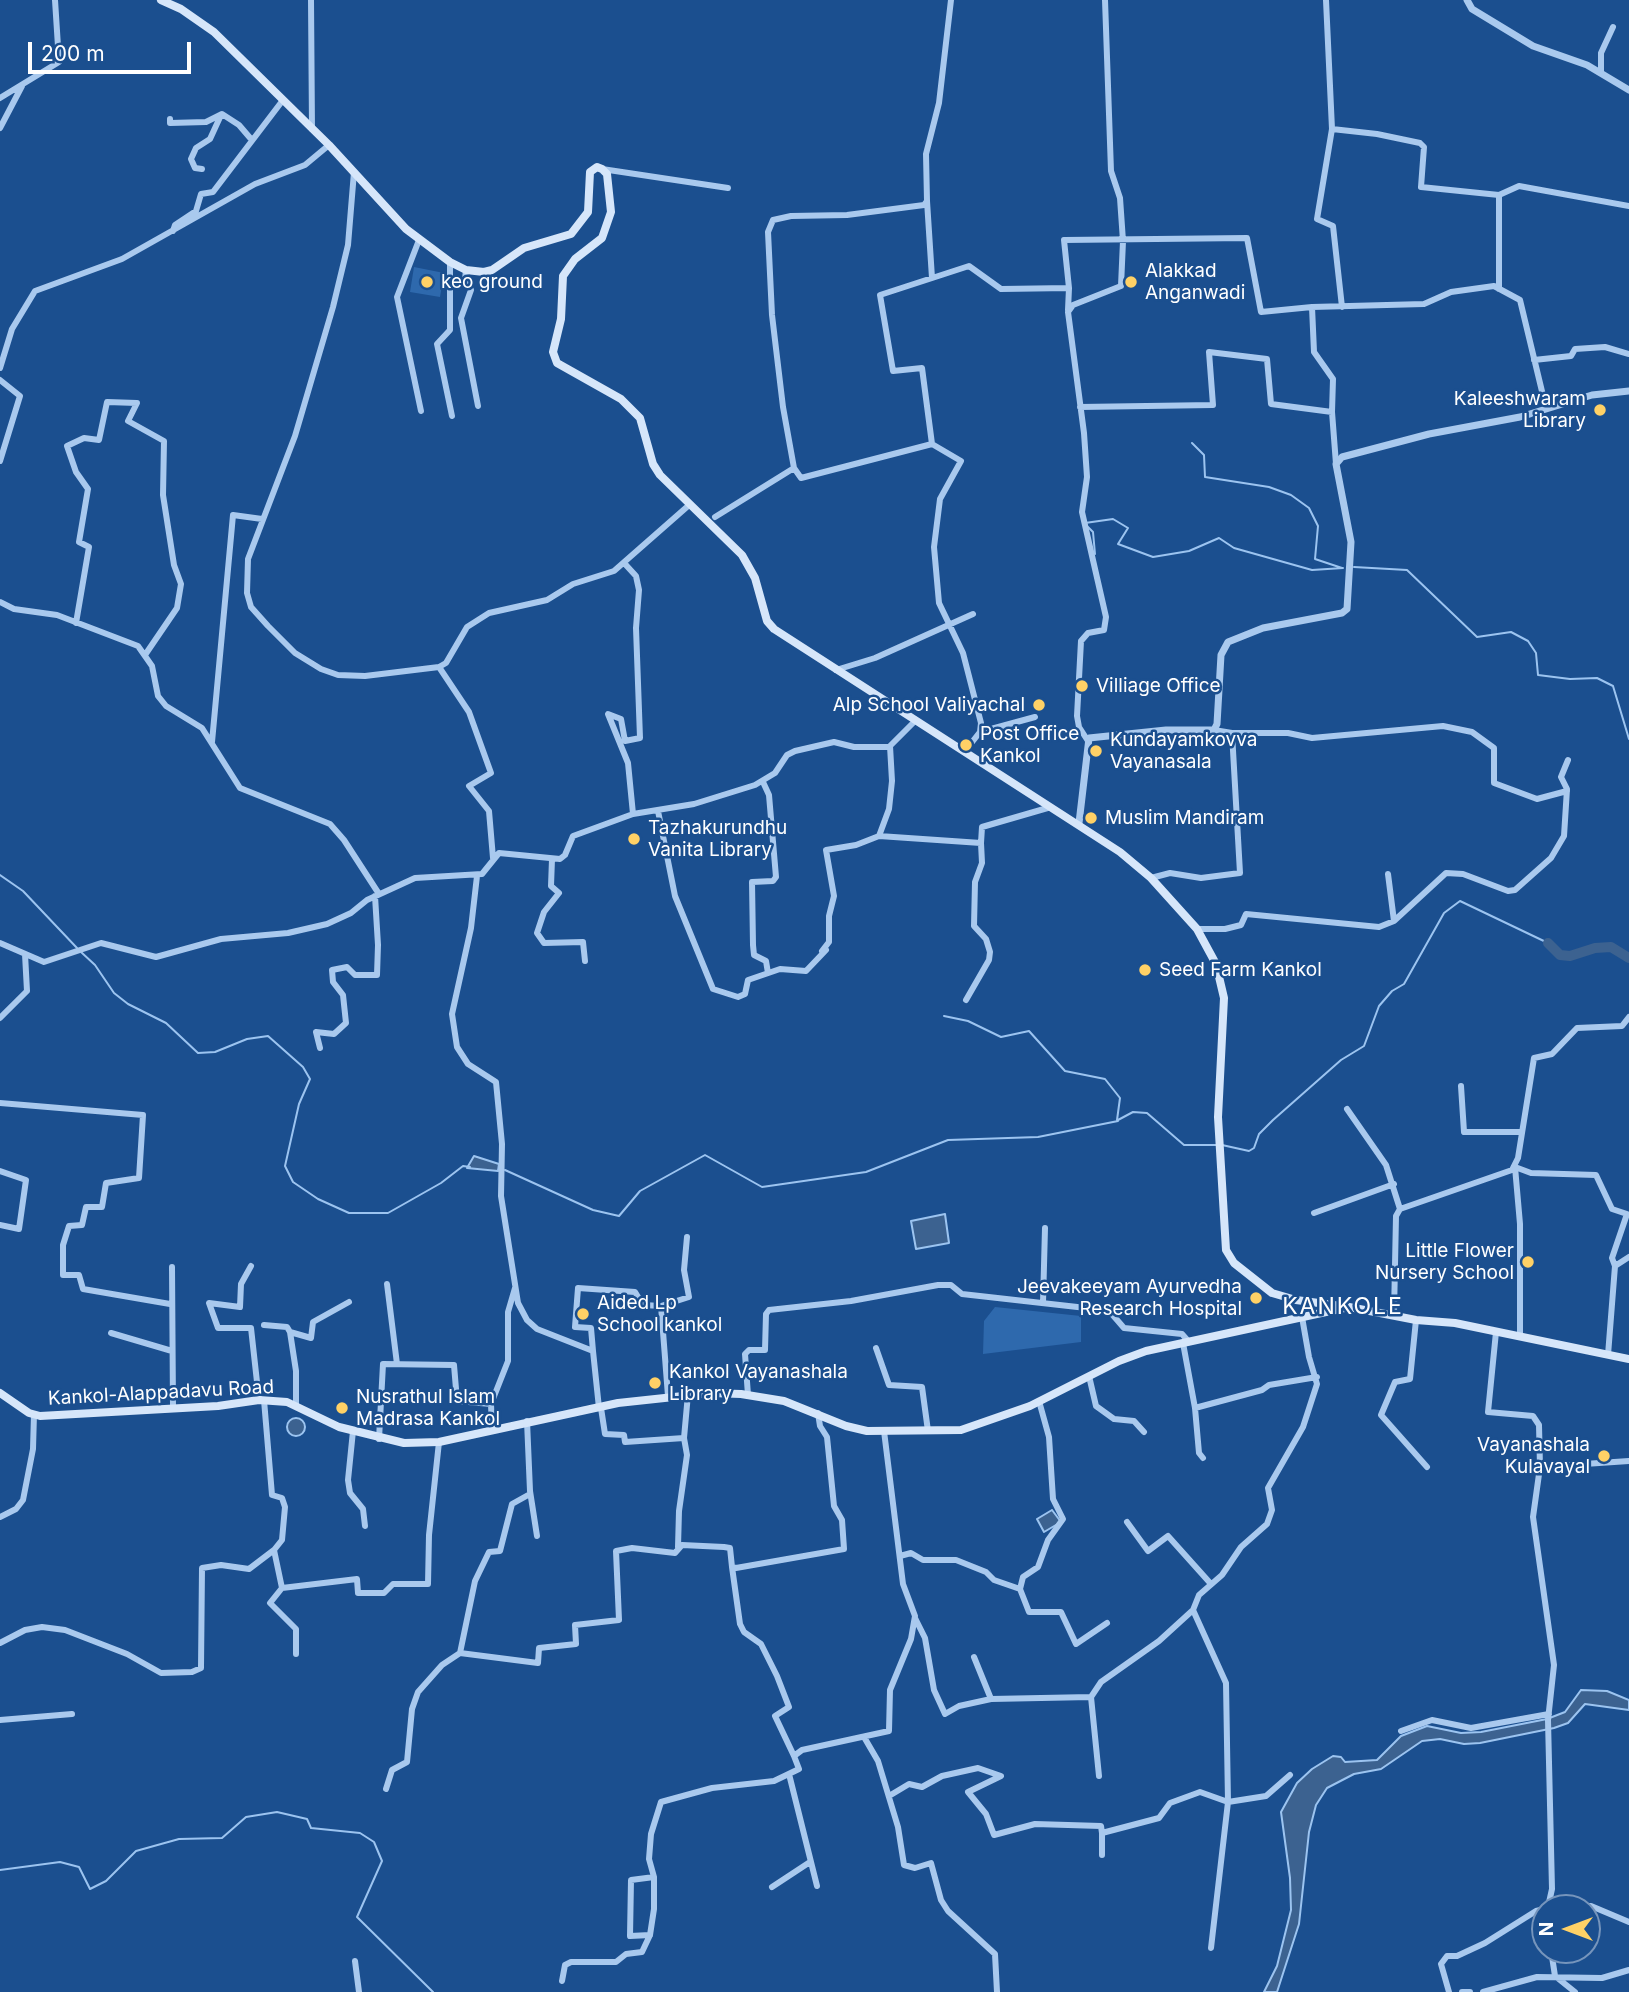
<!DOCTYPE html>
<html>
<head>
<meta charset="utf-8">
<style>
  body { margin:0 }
  #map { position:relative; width:1629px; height:1992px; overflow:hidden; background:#1b4f8f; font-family:Inter,sans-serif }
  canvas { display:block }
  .north { position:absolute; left:1531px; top:1894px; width:70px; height:70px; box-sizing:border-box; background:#1b4f8f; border:2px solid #7695bc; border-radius:50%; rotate:270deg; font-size:19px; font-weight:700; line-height:28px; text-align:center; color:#fff }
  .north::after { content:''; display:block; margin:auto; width:24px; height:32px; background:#ffd166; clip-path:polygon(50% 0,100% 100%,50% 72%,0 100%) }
  .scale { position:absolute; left:28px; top:42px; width:163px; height:32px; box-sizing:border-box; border:4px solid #fff; border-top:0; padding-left:9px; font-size:21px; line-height:24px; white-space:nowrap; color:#fff; -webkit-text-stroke:5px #1b4f8f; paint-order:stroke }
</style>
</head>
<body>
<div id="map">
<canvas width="1629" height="1992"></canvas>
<div class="north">N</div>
<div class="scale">200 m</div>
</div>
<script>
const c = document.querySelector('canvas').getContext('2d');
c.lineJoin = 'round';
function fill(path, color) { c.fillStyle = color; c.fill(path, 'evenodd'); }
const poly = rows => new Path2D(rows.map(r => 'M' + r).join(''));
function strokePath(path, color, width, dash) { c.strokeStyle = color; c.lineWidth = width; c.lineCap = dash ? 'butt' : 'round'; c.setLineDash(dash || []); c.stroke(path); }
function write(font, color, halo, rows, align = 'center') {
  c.font = font + ' Inter,sans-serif'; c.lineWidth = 5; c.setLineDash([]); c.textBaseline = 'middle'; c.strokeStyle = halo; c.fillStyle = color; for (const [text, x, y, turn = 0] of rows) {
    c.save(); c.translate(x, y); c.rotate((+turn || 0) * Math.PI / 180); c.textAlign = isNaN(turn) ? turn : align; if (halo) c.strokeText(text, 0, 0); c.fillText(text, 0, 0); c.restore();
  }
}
fill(poly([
  [414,267,444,273,440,297,410,292],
  [995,1307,1081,1316,1081,1342,983,1354,984,1321]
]), '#2e69ad');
const water = poly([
  [474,1156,499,1164,498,1171,467,1168,474,1156],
  [945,1214,949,1243,916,1249,911,1221,945,1214],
  '287 1427a9 9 0 1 1 18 0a9 9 0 1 1-18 0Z',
  [1052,1510,1061,1522,1044,1532,1037,1519,1052,1510],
  [1581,1690,1607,1691,1629,1700,1629,1710,1585,1704,1568,1723,1554,1728,1480,1743,1464,1744,1440,1739,1422,1741,1381,1769,1354,1774,1327,1788,1316,1805,1309,1832,1299,1924,1277,1992,1264,1992,1277,1966,1291,1910,1290,1878,1281,1812,1297,1783,1312,1769,1333,1756,1341,1757,1345,1762,1377,1760,1401,1736,1427,1726,1461,1733,1481,1732,1547,1719,1565,1712,1581,1690]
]);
fill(water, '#3c6290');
strokePath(water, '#9cc4f0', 2);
strokePath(poly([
  [1192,443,1204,455,1205,477,1269,487,1291,495,1309,508,1318,526,1315,559,1342,568],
  [1085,523,1113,519,1128,528,1118,544,1153,557,1189,551,1219,538,1234,548,1312,570,1343,568],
  [1088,527,1093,532,1095,554],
  [1354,567,1407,570,1477,637,1511,632,1528,641,1536,653,1538,675,1570,679,1597,678,1613,686,1629,739],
  [0,875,23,891,77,948],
  [81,952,95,965,114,993,128,1004,166,1023,198,1053,215,1052,247,1039,268,1036,303,1067,310,1079,299,1104,285,1166,293,1182,318,1199,349,1213,388,1213,441,1183,463,1166,470,1167],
  [944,1016,968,1021,1001,1037,1029,1031,1065,1071,1105,1079,1120,1098,1117,1120],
  [1118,1120,1133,1112,1147,1113,1184,1145,1217,1145],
  [1222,1145,1249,1151,1254,1148,1259,1134,1273,1120,1341,1060,1364,1046,1379,1006,1392,991,1404,984,1444,913,1460,901,1548,943],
  [505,1170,593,1210,619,1216,640,1191,705,1155,762,1187,866,1172,948,1140,1038,1137,1118,1121],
  [0,1870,60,1862,79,1867,90,1889,106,1881,136,1851,179,1839,222,1838,246,1817,277,1812,307,1819,311,1828,360,1833,374,1842,382,1861,357,1917,433,1992]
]), '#9cc4f0', 2);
strokePath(poly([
  [1548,943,1560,955,1570,956,1595,948,1611,947,1629,958]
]), '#3c6290', 10);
strokePath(poly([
  [311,0,312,129],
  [951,0,939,103,926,154,927,201,924,205,847,215,791,216,773,220,768,232,772,315,783,407,794,468,801,478,932,444,961,461,940,499,934,547,939,603,963,653,981,723,980,732,965,751],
  [1326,0,1332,129,1377,134,1420,143,1424,147,1421,187,1499,195,1519,186,1629,206],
  [1601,73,1601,53,1613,27],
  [0,98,59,62,55,0],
  [170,119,170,123,206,122,222,114,239,125,251,139],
  [0,128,22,86],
  [1332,129,1317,219,1333,226,1342,307],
  [202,169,195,168,191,159,196,148,210,139,221,115],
  [602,169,728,188],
  [354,172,348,245,333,307,295,436,248,559,247,593,251,607,268,626,295,653,321,669,338,675,365,676,439,667,446,663,467,627,489,613,547,600,573,584,614,571,688,506],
  [927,201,932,278],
  [173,231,175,225,196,211,201,194,213,192,283,100],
  [419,240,397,297,421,411],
  [450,262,450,330,437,344,452,416],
  [466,270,465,279,471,290,461,318,478,406],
  [1499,289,1499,195],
  [1068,310,1069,288],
  [1534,360,1571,356,1575,349,1605,347,1629,354],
  [0,368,12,329,35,291,122,259,255,184,305,165,329,145],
  [0,380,20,396,0,461],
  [1080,407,1213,405,1209,352,1267,359,1271,404,1332,412],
  [932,444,922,368,893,371,880,295,969,266,1001,289,1069,288,1064,240,1247,238,1261,312,1312,307],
  [1336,464,1332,412,1333,379,1314,352,1312,307,1424,304,1451,292,1494,286,1520,300,1546,408],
  [715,517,794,468],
  [625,564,636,576,639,590,636,628,640,738,625,741,621,719,608,714,628,763,633,814],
  [0,602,14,609,57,615,138,646,152,666,158,696,166,706,202,728,240,788,330,824,344,840,379,894],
  [76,623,89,547,79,542,88,489,76,472,67,446,84,438,99,440,107,402,137,403,128,421,164,441,163,495,174,565,181,584,177,608,145,655],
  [439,667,469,712,491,773,469,786,489,811,493,858],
  [836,670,875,658,973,614],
  [980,732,1035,717],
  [1232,733,1288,733,1312,738,1443,726,1472,732,1494,748,1494,783,1537,799,1567,791],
  [1088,741,1079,727,1077,716,1081,641,1088,633,1104,630,1106,617,1082,512,1087,477,1084,433,1068,312,1073,305,1121,286,1123,241,1120,198,1111,171,1105,0],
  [212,742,233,515,262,519],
  [763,782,769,795,776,877,773,881,752,882,753,945,754,955,766,961,768,973],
  [658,811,675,896,713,989,738,997,745,994,748,980,780,969,806,971,826,950],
  [879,836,981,843,982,827,1051,807],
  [552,859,551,886,559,893,544,912,537,933,544,943,583,942,585,961],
  [1388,874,1394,921],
  [477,876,471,928,452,1014,457,1047,468,1064,496,1082,502,1144,501,1196,518,1303,527,1320,537,1329,593,1351,599,1408],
  [1151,878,1170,873,1201,878,1240,873,1232,733,1214,730],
  [1197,929,1225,929,1241,925,1246,914,1379,927,1394,921,1446,873,1463,874,1508,891,1515,890,1551,858,1564,836,1567,789,1561,777,1568,760],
  [0,943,44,962,101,943,156,957,221,939,288,933,327,924,351,913,367,900,415,878,482,874,499,853,560,859,565,855,573,836,633,814,694,804,755,785,775,773,787,755,795,751,834,742,854,747,889,747],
  [822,951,829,942,829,916,834,896,826,850,856,845,879,836,889,809,892,781,890,746,916,720],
  [966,1000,989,960,990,952,986,939,974,926,975,882,982,863,981,843],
  [0,1018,27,991,25,954],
  [320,1048,316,1032,334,1034,346,1023,343,995,333,982,332,970,347,967,355,975,377,975,378,945,375,896],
  [1461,1086,1464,1132,1522,1132],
  [0,1103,143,1115,139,1178,106,1183,102,1207,86,1207,82,1225,69,1226,63,1245,63,1275,79,1275,83,1289,170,1304],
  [1347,1109,1386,1165,1400,1209],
  [1515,1167,1531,1173,1596,1175,1612,1209,1627,1214,1612,1258,1615,1266],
  [1515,1167,1520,1224,1520,1337],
  [0,1171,26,1180,19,1229,0,1225],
  [1314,1213,1394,1184],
  [251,1266,241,1284,240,1307,209,1303,218,1328,251,1328,259,1400],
  [172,1267,173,1408],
  [387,1284,397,1364],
  [1043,1303,1045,1228],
  [1394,1314,1396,1216,1400,1209,1512,1170,1518,1158,1534,1058,1552,1054,1577,1028,1622,1026,1629,1017],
  [1416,1320,1410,1379,1395,1382,1381,1415,1427,1467],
  [264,1325,287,1327,290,1332,296,1371,296,1404],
  [290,1332,311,1338,313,1322,349,1302],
  [1496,1332,1488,1412,1533,1416,1539,1425,1540,1467,1533,1517,1554,1665,1548,1720,1552,1889,1548,1907,1591,1906,1629,1922],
  [111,1333,172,1351],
  [1183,1343,1195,1408,1262,1390,1269,1385,1317,1377],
  [876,1348,889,1385,922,1387,928,1431],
  [593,1351,591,1328,575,1327,578,1288,635,1292,643,1305,661,1306],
  [1608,1355,1615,1266,1629,1257],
  [1089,1376,1096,1406,1114,1419,1134,1421,1144,1432],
  [748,1395,745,1354,749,1350,765,1350,766,1314,769,1310,851,1301,938,1285,951,1285,962,1294,1104,1310,1111,1313,1124,1328,1182,1334,1189,1342],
  [668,1396,661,1306,689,1297,684,1270,687,1237],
  [264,1400,272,1495,282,1498,285,1507,282,1540,274,1550],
  [1039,1401,1049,1437,1053,1499,1063,1519,1048,1540,1038,1567,1023,1577,1020,1589,1029,1612,1061,1612,1076,1644,1107,1623],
  [491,1404,508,1361,508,1312,515,1288],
  [601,1408,605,1434,624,1435,625,1442,684,1438],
  [1195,1408,1199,1453,1203,1458],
  [527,1421,530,1491,537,1536],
  [353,1431,348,1480,350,1493,363,1509,365,1526],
  [379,1439,383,1364,454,1365,457,1401,491,1404,492,1429],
  [1540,1467,1629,1461],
  [530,1494,512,1504,500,1551,489,1552,475,1581,460,1653,538,1663,539,1648,576,1644,575,1625,619,1620,616,1551,632,1548,675,1553,682,1545,724,1547,730,1548,732,1567,736,1568,844,1549,842,1520,834,1506,827,1437,820,1426,818,1413],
  [0,1517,16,1509,23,1500,33,1449,34,1414],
  [1127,1522,1148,1551,1168,1536,1211,1584],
  [678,1547,679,1511,687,1455,684,1438,688,1394],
  [900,1556,911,1553,923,1560,956,1560,986,1572,994,1580,1020,1589],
  [732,1567,740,1624,744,1632,761,1644,777,1676,789,1707,775,1716,794,1756],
  [282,1588,270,1603,296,1629,296,1654],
  [1193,1610,1226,1683,1228,1802,1211,1948],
  [915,1618,925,1638,934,1690,945,1714,959,1706,991,1699,1091,1697,1101,1682,1159,1641,1193,1610,1199,1595,1222,1575,1241,1547,1267,1524,1272,1510,1268,1488,1303,1427,1317,1384,1309,1357,1302,1317],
  [0,1643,25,1630,42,1627,65,1630,127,1654,161,1673,192,1672,201,1668,202,1568,221,1565,249,1569,274,1550,282,1588,357,1579,358,1593,384,1593,393,1584,428,1584,429,1535,439,1442],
  [974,1657,991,1699],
  [1091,1697,1099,1776],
  [0,1720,72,1714],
  [1401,1731,1432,1720,1471,1728,1549,1714],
  [864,1737,878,1761,898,1827,904,1865,915,1868,931,1863,941,1900,948,1911,995,1954,997,1992],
  [789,1774,817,1886],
  [386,1789,392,1770,407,1762,412,1709,418,1692,442,1665,460,1653],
  [889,1796,909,1784,922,1787,942,1776,978,1768,1001,1776,968,1792,986,1814,994,1835,1035,1824,1101,1826,1102,1833],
  [1102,1855,1102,1833,1159,1818,1170,1803,1200,1792,1228,1802,1266,1796,1290,1775],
  [772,1887,810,1862],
  [650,1935,630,1936,631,1880,654,1877],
  [1551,1950,1555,1976,1575,1992],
  [355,1961,359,1992],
  [562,1981,565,1965,571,1962,616,1962,626,1954,642,1952,650,1935,654,1909,654,1877,649,1859,651,1834,661,1802,712,1788,774,1781,799,1769,794,1756,802,1750,889,1731,890,1690,911,1639,915,1616,903,1584,884,1431],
  [1449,1992,1441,1964,1447,1956,1457,1956,1485,1943,1536,1911,1549,1908],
  [1462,1992,1470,1992],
  [1483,1992,1537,1977,1602,1978,1629,1970]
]), '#a9c9ee', 6);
strokePath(poly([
  [1467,0,1472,9,1533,46,1587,65,1629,90],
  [1079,823,1089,738,1166,730,1214,730,1217,724,1221,655,1228,642,1263,628,1342,613,1347,609,1351,542,1336,464,1342,457,1429,434,1520,417,1592,395,1629,391]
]), '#a9c9ee', 7);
strokePath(poly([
  [161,0,181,9,214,32,329,145,406,229,450,262,466,270,484,272,492,270,524,248,571,234,588,212,590,172,597,167,602,169,607,174,611,212,602,238,575,259,563,276,561,319,553,352,557,363,621,399,640,418,653,464,660,475,742,555,755,578,767,621,774,629,1120,852,1151,878,1197,929,1216,964,1224,998,1218,1117,1226,1250,1234,1263,1272,1293,1296,1300,1349,1307],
  [0,1393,29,1413,40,1416,218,1406,259,1400,287,1402,339,1427,404,1443,439,1442,618,1403,711,1393,741,1394,784,1401,846,1426,867,1431,961,1430,1030,1406,1119,1361,1146,1351,1349,1307,1416,1320,1455,1323,1629,1359]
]), '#d6e6fa', 8);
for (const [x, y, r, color] of [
  [427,282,7,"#ffd166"],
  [1131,282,7,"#ffd166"],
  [1600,410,7,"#ffd166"],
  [1082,686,7,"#ffd166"],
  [1039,705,7,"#ffd166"],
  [966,745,7,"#ffd166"],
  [1096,751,7,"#ffd166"],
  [1091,818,7,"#ffd166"],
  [634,839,7,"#ffd166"],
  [1145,970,7,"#ffd166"],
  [1528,1262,7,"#ffd166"],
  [1256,1298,7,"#ffd166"],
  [583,1314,7,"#ffd166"],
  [655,1383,7,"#ffd166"],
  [342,1408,7,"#ffd166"],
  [1604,1456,7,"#ffd166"]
]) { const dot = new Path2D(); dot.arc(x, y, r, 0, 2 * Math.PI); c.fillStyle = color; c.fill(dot); strokePath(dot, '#1b4f8f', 2.5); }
write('19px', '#fff', '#1b4f8f', [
  ["Alakkad",1145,271],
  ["Anganwadi",1145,293],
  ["keo ground",441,282],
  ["Kaleeshwaram",1586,399,"right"],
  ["Library",1586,421,"right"],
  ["Villiage Office",1096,686],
  ["Alp School Valiyachal",1025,705,"right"],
  ["Post Office",980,734],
  ["Kankol",980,756],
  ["Kundayamkovva",1110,740],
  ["Vayanasala",1110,762],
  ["Muslim Mandiram",1105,818],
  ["Tazhakurundhu",648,828],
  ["Vanita Library",648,850],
  ["Seed Farm Kankol",1159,970],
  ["Little Flower",1514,1251,"right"],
  ["Nursery School",1514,1273,"right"],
  ["Jeevakeeyam Ayurvedha",1242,1287,"right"],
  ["Research Hospital",1242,1309,"right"],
  ["Aided Lp",597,1303],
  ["School kankol",597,1325],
  ["Kankol Vayanashala",669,1372],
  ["Library",669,1394],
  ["Nusrathul Islam",356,1397],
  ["Madrasa Kankol",356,1419],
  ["Vayanashala",1590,1445,"right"],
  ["Kulavayal",1590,1467,"right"]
], 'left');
write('19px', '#fff', '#1b4f8f', [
  ["Kankol-Alappadavu Road",161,1393,-3]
]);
c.letterSpacing = '2px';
write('23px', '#fff', '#1b4f8f', [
  ["KANKOLE",1343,1307]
]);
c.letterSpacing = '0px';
</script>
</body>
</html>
